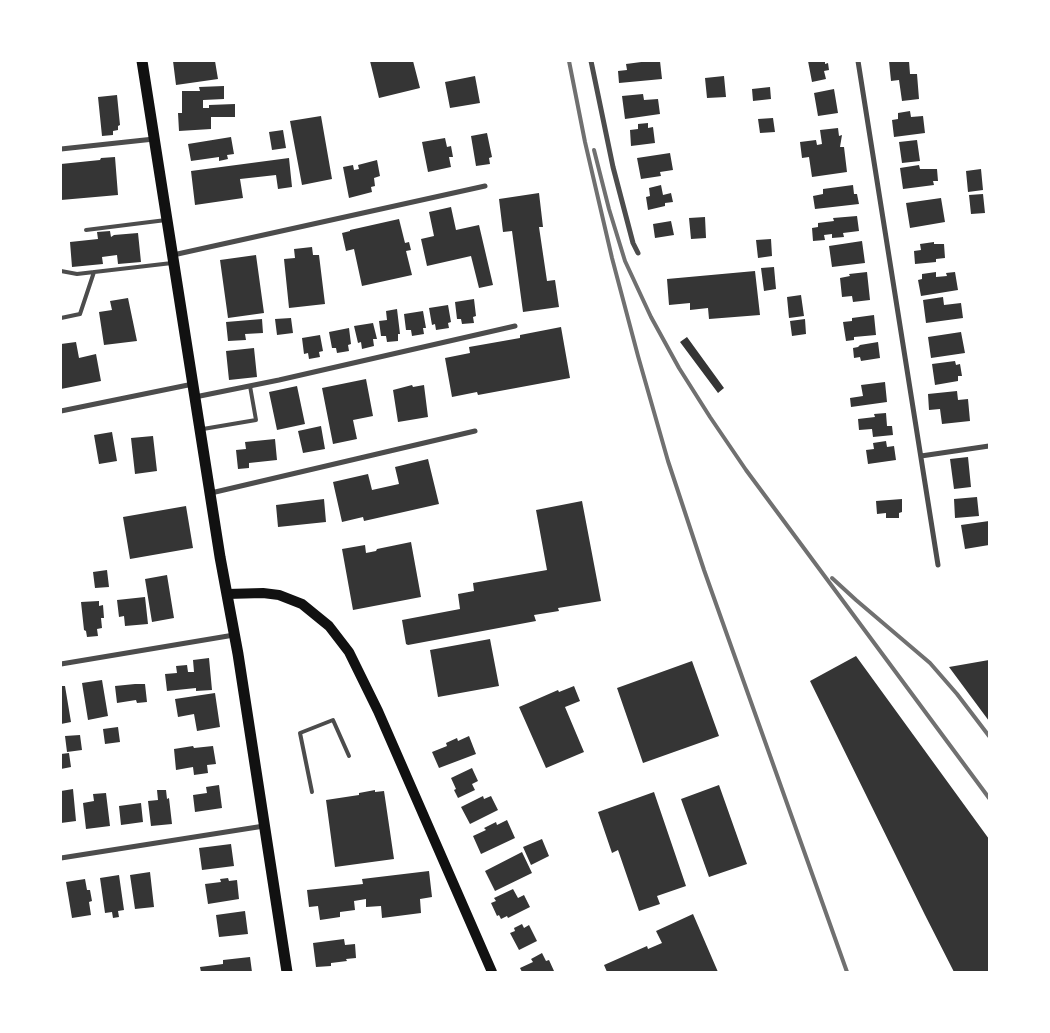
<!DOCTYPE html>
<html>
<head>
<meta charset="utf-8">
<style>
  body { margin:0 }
  #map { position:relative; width:1050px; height:1033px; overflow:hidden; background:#fff; font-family:Manrope,sans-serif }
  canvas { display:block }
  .frame { position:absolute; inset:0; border:62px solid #fff; pointer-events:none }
</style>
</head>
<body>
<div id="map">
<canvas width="1050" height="1033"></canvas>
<div class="frame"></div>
</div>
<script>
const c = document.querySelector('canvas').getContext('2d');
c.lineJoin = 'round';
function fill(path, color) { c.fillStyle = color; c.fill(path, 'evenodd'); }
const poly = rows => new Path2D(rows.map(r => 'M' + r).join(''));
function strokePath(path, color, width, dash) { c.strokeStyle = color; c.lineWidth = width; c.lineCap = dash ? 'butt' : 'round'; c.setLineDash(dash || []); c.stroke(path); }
fill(poly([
  [173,61,215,61,218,79,176,85],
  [370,61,413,61,420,88,379,98],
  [649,61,660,61,662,79,619,83,618,71,627,70,626,64],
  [808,61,825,61,825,64,828,63,829,70,824,71,826,79,812,82],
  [889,61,909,61,910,74,917,74,919,99,902,101,899,80,891,81],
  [475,76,480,103,450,108,445,82],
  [724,76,726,97,707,98,705,78],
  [224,86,224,99,203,100,203,108,209,108,209,105,235,104,235,117,211,117,211,129,179,131,178,113,182,113,182,91,200,91,199,87],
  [770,87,771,99,753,101,752,89],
  [834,89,838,113,818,116,814,93],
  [643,94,644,100,658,99,660,114,625,119,622,96],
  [117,95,120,125,118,126,118,130,113,131,113,135,102,136,98,97],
  [910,111,911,117,923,116,925,133,894,137,892,120,898,119,898,113],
  [321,116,332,179,302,185,290,121],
  [773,118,775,132,760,133,758,119],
  [648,123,648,128,653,127,655,143,631,146,630,130,638,129,638,124],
  [838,128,839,136,842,135,840,147,844,147,847,172,812,177,809,157,802,158,800,142,816,140,817,145,822,144,820,130],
  [283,130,286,148,272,150,269,132],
  [487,133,492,157,489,158,490,164,476,166,471,136],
  [231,137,234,154,227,155,228,159,219,161,219,157,191,161,188,144],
  [445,138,447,147,451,146,453,157,449,157,451,167,428,172,422,142],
  [917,140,920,161,902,163,899,142],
  [670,153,673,170,660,172,661,176,641,179,637,158],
  [115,157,118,195,61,200,61,164,100,160,101,158],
  [289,158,292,187,278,189,276,175,240,179,243,198,195,205,191,171],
  [377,160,380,176,374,178,375,186,371,187,372,192,349,198,343,167,353,165,354,170,359,169,358,165],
  [919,165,920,169,937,169,938,181,933,181,934,185,903,189,900,168],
  [981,169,983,190,968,192,966,171],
  [661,185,663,195,671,193,673,202,665,203,665,206,648,210,646,197,650,196,649,188],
  [853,185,854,194,857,194,859,204,815,209,813,196,823,194,823,189],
  [539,193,543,227,539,227,547,281,555,280,559,307,523,312,512,231,503,232,499,199],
  [983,194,985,213,971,214,969,195],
  [941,198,945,222,910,228,906,203],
  [451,207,456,230,479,225,493,285,479,288,471,256,427,266,421,239,434,236,429,212],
  [857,216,859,231,843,233,844,237,832,238,832,234,824,235,825,240,813,241,812,228,818,227,818,223,834,221,833,218],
  [705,217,706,238,691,239,689,218],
  [399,219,405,243,409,242,411,250,406,251,412,275,362,286,354,249,346,251,342,233,350,231,350,230],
  [671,221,674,235,655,238,653,224],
  [110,231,111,237,114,235,138,233,141,262,118,264,117,255,102,257,103,264,72,267,70,242,98,239,97,232],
  [771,239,772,256,758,258,756,240],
  [862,241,865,263,832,267,829,246],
  [934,242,934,244,944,244,945,258,936,259,936,262,915,264,914,251,921,250,920,244],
  [312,247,313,255,319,255,325,304,289,308,284,259,295,258,294,249],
  [256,255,264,313,228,318,220,260],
  [774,267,776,289,764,291,761,268],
  [755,271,760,315,709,319,708,308,690,310,690,303,669,305,667,279],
  [867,272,870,300,853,302,852,296,842,297,840,278,850,276,849,274],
  [936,272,936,277,947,276,946,273,955,272,958,290,921,296,918,280,922,279,922,274],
  [801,295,804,316,789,318,787,297],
  [943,297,944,305,961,303,963,318,926,323,923,300],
  [128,298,137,341,104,345,99,312,112,310,110,301],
  [474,299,476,316,473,317,474,323,462,324,461,319,457,319,455,302],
  [448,305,451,322,448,323,449,328,436,330,435,324,432,325,429,308],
  [397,309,400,334,398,334,398,341,387,342,386,336,381,336,379,321,387,320,386,311],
  [423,311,426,328,423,328,424,334,412,336,411,330,406,330,404,314],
  [874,315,876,335,854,337,854,340,846,341,843,322,852,321,852,318],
  [291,318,293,333,277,335,275,319],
  [262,319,263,333,245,334,246,340,228,341,226,322],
  [805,319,806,334,792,336,790,321],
  [373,323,377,339,373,339,374,346,362,349,361,342,358,343,354,326],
  [561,327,570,378,478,395,477,392,452,397,445,358,470,353,469,347,520,338,520,335],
  [349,328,351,344,348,345,349,351,337,353,336,348,332,348,329,332],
  [961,332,965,353,931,358,928,337],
  [320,335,323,351,319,352,320,357,309,359,308,353,304,354,302,338],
  [687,337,724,388,718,393,680,342],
  [76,342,79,358,96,354,101,381,61,389,61,344],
  [878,342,880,358,861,361,860,357,854,358,853,348,858,347,860,345],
  [254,348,257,377,229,380,226,351],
  [955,361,956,365,960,364,962,376,958,376,958,381,935,385,932,364],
  [366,379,373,416,353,420,357,439,333,444,322,388],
  [885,382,887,402,851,407,850,398,863,396,861,385],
  [412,385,413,387,424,385,428,417,398,422,393,390],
  [297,386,305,424,277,430,269,392],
  [957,391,958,400,968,399,970,421,942,424,940,409,929,410,928,394],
  [886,413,887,426,892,426,893,435,873,437,872,429,859,430,858,419,875,417,874,414],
  [321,426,325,449,303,453,298,431],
  [112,432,117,461,99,464,94,435],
  [153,436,157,471,135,474,131,438],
  [275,439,277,460,249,463,249,468,238,469,236,450,246,449,245,442],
  [886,441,887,447,894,446,896,460,868,464,866,450,874,449,873,443],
  [968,457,971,487,954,489,950,459],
  [428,459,439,504,364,521,363,517,342,522,333,482,368,474,372,490,399,484,395,467],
  [977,497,979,516,955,518,954,499],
  [324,499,326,522,278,527,276,505],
  [902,499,902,512,899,513,899,518,886,518,886,513,877,514,876,501],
  [582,501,601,601,558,608,559,611,534,615,536,621,408,645,406,644,402,620,460,609,458,594,474,591,473,583,547,570,536,510],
  [186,506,193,548,130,559,123,517],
  [989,521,989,545,965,549,961,525],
  [411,542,421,597,353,610,342,549,365,545,366,553,376,551,377,549],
  [107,570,109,587,95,588,93,572],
  [167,575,174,618,152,622,145,579],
  [145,597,148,624,125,626,124,616,119,617,117,600],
  [99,601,99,606,103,605,104,618,101,618,102,628,97,629,98,636,87,637,86,631,84,630,81,602],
  [490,639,499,686,438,697,430,650],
  [856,656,989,839,989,972,954,972,925,915,810,681],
  [209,658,212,690,196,691,196,688,167,691,165,674,177,673,176,666,187,665,188,672,194,672,193,660],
  [989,660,989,721,949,667],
  [692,661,719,736,643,763,617,688],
  [102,680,108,716,88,720,82,683],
  [135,684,145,684,147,702,137,703,136,700,117,703,115,686],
  [61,686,65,686,71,722,61,724],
  [574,686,580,701,565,707,584,752,546,768,519,707,558,690,559,692],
  [215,693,220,727,197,731,194,714,178,717,175,699],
  [118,727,120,742,105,744,103,729],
  [80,735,82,750,67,752,65,736],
  [469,736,476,754,439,768,432,752,447,746,446,743,457,738,458,741],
  [193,746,194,748,213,746,216,764,207,765,208,773,194,775,193,767,176,770,174,749],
  [69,753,71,767,61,769,61,754],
  [472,768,478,781,472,784,475,790,458,798,454,790,456,789,451,778],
  [219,785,222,808,195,812,193,795,207,793,206,787],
  [719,785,747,864,709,877,681,799],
  [73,789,76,821,61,823,61,791],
  [157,790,166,790,167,799,169,798,172,824,151,826,148,801,158,800],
  [375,790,375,792,384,791,394,859,335,867,326,800,359,795,359,793],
  [654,792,686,886,657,896,660,904,639,911,618,850,612,853,598,812],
  [106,793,110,826,86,829,83,803,94,801,93,794],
  [483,796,484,799,491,796,498,810,470,824,461,807],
  [141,803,143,822,121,825,119,806],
  [507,820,515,838,481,854,473,836,486,830,484,828,496,822,497,825],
  [542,839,549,856,531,865,523,847],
  [231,844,234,866,202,870,199,848],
  [522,852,532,873,495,891,485,871],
  [429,871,432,897,420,899,421,913,382,918,381,906,366,907,366,899,354,901,355,910,340,912,340,917,320,920,318,906,309,907,307,890,363,884,362,879],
  [150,872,154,907,135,909,130,875],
  [119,875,124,910,118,911,119,917,113,918,112,912,105,913,100,878],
  [228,878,229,881,237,880,239,899,208,904,205,884,221,882,220,879],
  [85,879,87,890,90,890,92,901,89,902,91,915,72,918,66,882],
  [513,889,518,898,524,895,530,907,508,918,507,916,501,919,499,915,497,916,491,903,496,901,494,898],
  [245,911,248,934,219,937,216,915],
  [693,914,718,972,607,972,604,965,647,946,648,949,662,943,656,931],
  [522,924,524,928,529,925,537,941,519,950,510,933,515,931,514,928],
  [344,939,345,945,355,944,356,958,346,959,347,961,331,963,331,966,316,967,313,943],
  [542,953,546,961,549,960,554,971,522,972,520,968,533,962,531,959],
  [250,957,252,972,201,972,200,967,223,964,223,960]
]), '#353535');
strokePath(poly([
  [86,230,166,220],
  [61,271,77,274,172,263],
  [61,318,80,314,94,272],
  [203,429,256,420,250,386],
  [312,792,300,733,333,720,349,756]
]), '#4c4c4c', 4);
strokePath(poly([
  [591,61,613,167,633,243,638,253],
  [858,61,938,565],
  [61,149,154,139],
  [173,255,485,186],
  [195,397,279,380,515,326],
  [61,411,193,384],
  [921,456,989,446],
  [211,493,475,431],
  [61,664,234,635],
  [61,858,264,826]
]), '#4c4c4c', 5);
strokePath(poly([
  [227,594,263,593,279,595,302,604,329,626,349,652,378,711,492,972]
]), '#111', 10);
strokePath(poly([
  [142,61,220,557,238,654,287,972]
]), '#111', 11);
strokePath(poly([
  [569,61,585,142,612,258,638,356,668,461,704,570,847,972],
  [594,150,609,209,625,261,651,317,679,368,710,417,746,470,989,798],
  [832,578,856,600,930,663,957,694,989,736]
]), '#707070', 4);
</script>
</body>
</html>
